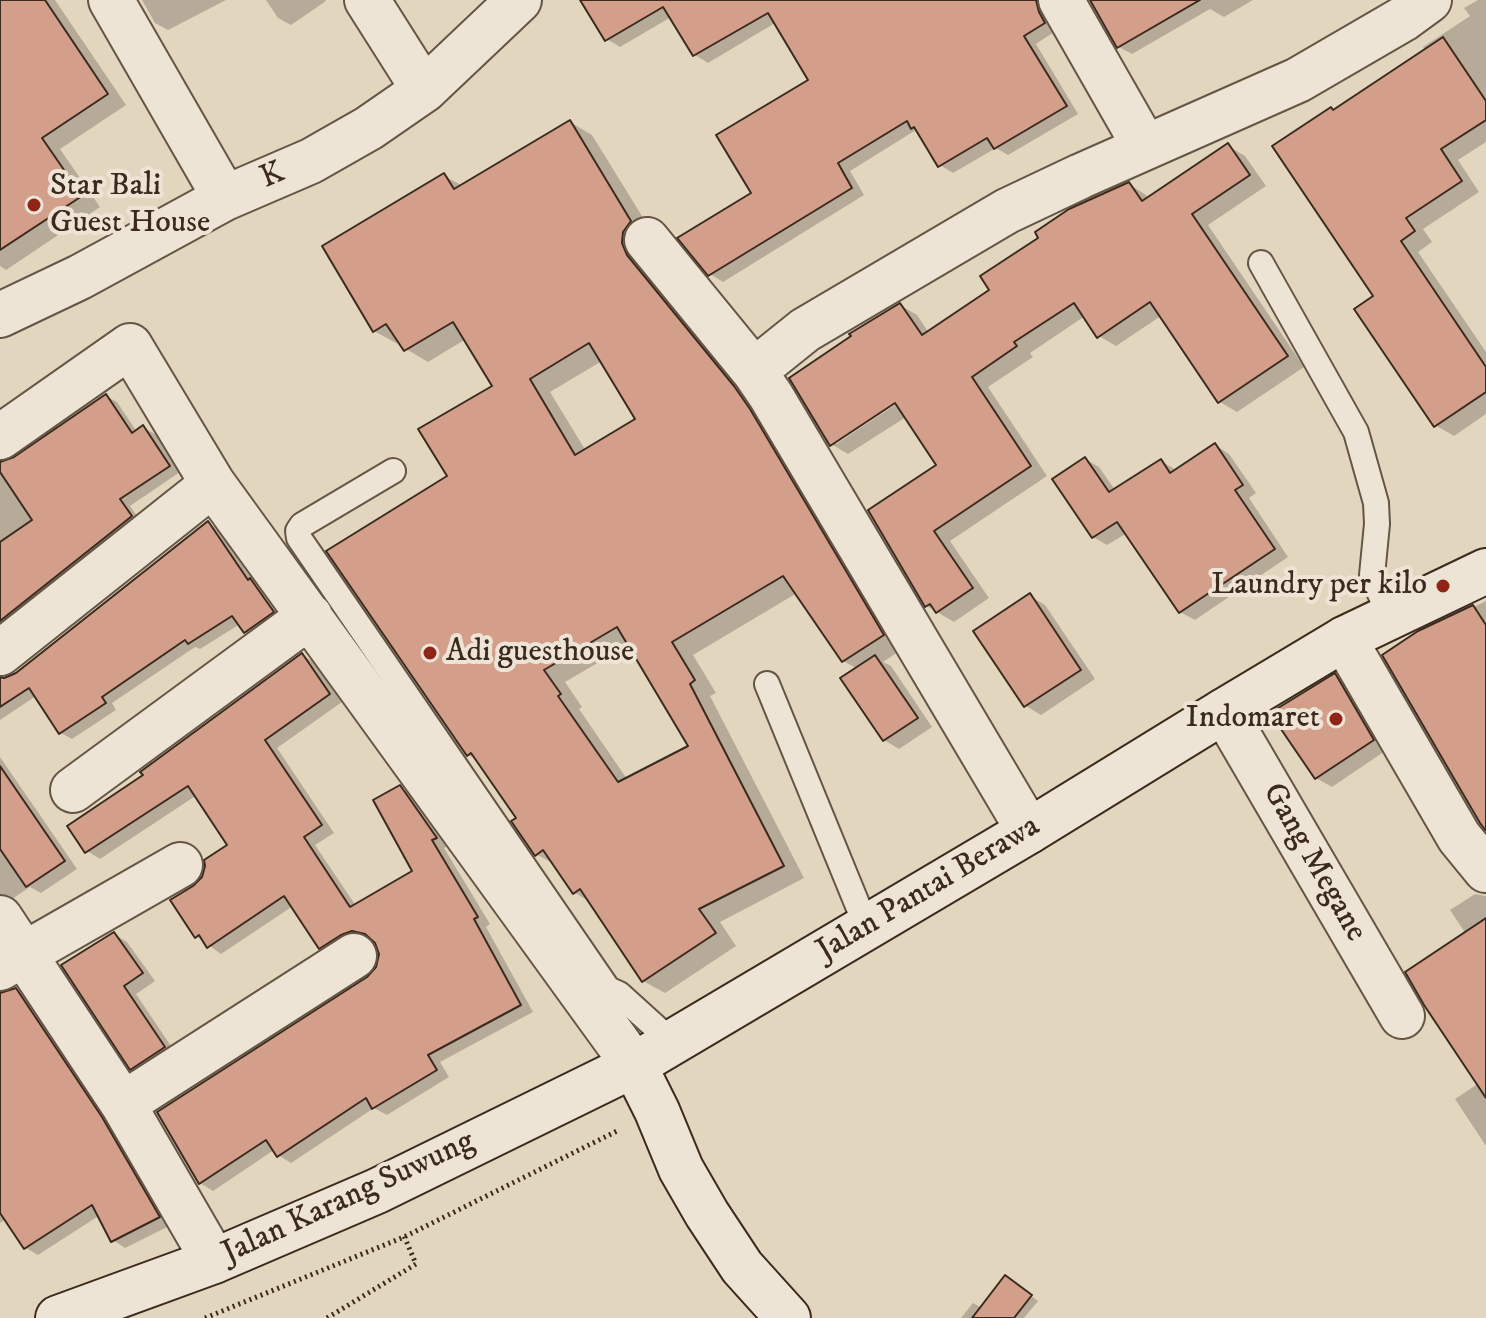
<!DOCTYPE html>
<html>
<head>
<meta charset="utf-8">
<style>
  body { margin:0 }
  canvas { display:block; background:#e3d6be }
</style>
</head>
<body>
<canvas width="1486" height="1318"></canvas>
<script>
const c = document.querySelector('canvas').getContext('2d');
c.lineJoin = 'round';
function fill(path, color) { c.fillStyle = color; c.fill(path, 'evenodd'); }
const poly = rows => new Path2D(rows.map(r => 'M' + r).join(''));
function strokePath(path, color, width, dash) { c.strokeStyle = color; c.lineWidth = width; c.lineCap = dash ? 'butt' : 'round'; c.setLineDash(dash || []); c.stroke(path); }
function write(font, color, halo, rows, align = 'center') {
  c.font = font + ' "IM FELL DW Pica",serif'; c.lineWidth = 8; c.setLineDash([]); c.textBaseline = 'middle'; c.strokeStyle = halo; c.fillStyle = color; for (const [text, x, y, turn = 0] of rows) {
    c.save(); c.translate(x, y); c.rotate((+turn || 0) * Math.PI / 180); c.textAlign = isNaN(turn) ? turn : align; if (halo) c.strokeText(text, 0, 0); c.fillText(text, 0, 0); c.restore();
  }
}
fill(poly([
  [0,0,55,0,126,105,60,149,100,207,6,270,0,266],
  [142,0,226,0,168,30,155,23],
  [266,0,325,0,326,1,291,25,278,18],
  [583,0,1051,0,1057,30,1036,44,1078,114,1008,155,996,148,953,173,940,165,916,130,850,171,864,195,723,282,710,274,754,193,811,80,775,23,708,63,695,55,671,17,620,47,607,39],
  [1092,0,1253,0,1224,17,1210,9,1132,54,1119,47],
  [1478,0,1486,0,1486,142,1458,160,1479,192,1423,229,1432,242,1418,252,1486,352,1486,414,1454,436,1435,425,1376,296,1335,111,1425,51,1423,47,1470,16,1464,8],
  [570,122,592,135,756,401,904,648,883,662,891,666,932,727,899,749,884,740,858,669,843,661,797,593,693,655,716,693,710,696,804,878,720,922,736,946,665,993,643,981,590,902,574,892,556,865,536,854,519,818,480,761,468,755,450,477,495,386,466,339,428,362,406,349,399,342,396,343,374,331,444,176,463,186],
  [602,361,638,420,586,451,550,392],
  [630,644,691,746,627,779,579,709,582,707,565,682],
  [1228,146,1245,156,1266,186,1208,225,1304,367,1237,412,1220,402,1161,316,1116,346,1099,336,1085,316,1030,353,1033,357,988,387,1047,476,950,541,989,598,954,622,927,606,938,465,906,417,848,454,831,444,900,305,917,315,929,333,992,291,1129,184,1146,195,1149,199],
  [902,396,904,399,836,444,836,439],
  [106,396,117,402,137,432,144,428,155,434,180,472,130,506,142,523,0,636,0,464,15,459],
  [1215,445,1229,454,1256,493,1249,498,1288,557,1195,620,1180,612,1127,533,1107,545,1093,537,1085,459,1099,467,1115,490,1161,461,1176,470],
  [208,523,219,530,255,583,262,587,284,618,256,638,245,632,240,624,200,649,195,647,112,703,116,710,72,739,61,733,36,696,0,720,0,679,5,680,17,674],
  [1030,596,1045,605,1095,679,1041,715,1026,706,976,632],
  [1486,601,1486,827,1419,633],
  [302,655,315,663,342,702,277,748,334,833,315,845,356,906,415,872,400,788,413,795,448,846,444,848,490,924,486,927,533,1012,440,1062,449,1077,387,1115,374,1108,291,1163,278,1155,274,1150,213,1191,200,1183,378,968,381,954,374,939,367,938,354,942,334,955,321,947,293,906,221,954,196,936,194,888,230,845,197,795,100,859,87,851,145,776],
  [1335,676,1351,685,1388,749,1332,787,1316,778],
  [0,757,77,869,41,893,30,887,9,901,0,904],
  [1475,894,1486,896,1486,1146,1455,1099,1479,1083,1466,934,1450,910],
  [114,934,127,942,155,981,136,994,177,1055,145,1076,132,1068],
  [16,990,29,997,114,1126,171,1225,125,1248,113,1240,100,1215,38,1255,26,1248,6,1219,0,1223,0,995],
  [1013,1282,1038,1301,1024,1318,1008,1318],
  [973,1303,980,1307,995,1318,961,1318]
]), '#0003');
const building = poly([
  [0,0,45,0,108,94,42,138,82,196,0,250,0,0],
  [580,0,1036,0,1039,12,1045,23,1024,36,1067,106,994,149,987,138,938,167,914,127,911,129,907,121,838,163,852,188,708,276,677,238,751,193,716,135,808,80,768,13,693,56,663,7,605,41,580,0],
  [1090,0,1200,0,1117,48,1090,0],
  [1443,37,1486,101,1486,120,1441,149,1462,181,1406,218,1415,231,1401,241,1486,367,1486,392,1434,427,1354,309,1373,296,1272,146,1331,107,1333,110,1443,37],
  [570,120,631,221,623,232,622,243,627,255,734,386,750,409,884,635,842,662,783,576,672,642,695,680,690,684,784,866,699,909,716,933,642,982,580,889,573,894,543,850,535,856,511,821,516,818,471,753,467,756,326,551,447,476,418,429,492,386,453,322,404,351,386,324,373,332,322,246,444,173,454,189,570,120],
  [589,343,635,419,575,455,530,379,589,343],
  [617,627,688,746,618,782,558,696,561,694,544,670,617,627],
  [1228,143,1250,175,1192,214,1288,356,1218,403,1150,302,1097,338,1074,303,1014,342,1017,346,972,377,1031,466,934,531,973,588,936,613,930,604,925,607,868,510,936,465,895,403,830,446,789,378,851,336,849,334,900,303,922,335,989,290,980,276,1038,238,1035,232,1069,209,1129,182,1142,201,1228,143],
  [106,394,132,433,143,425,170,466,120,499,132,516,0,621,0,542,32,520,0,472,0,462,14,457,106,394],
  [1215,443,1243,485,1235,490,1275,549,1179,613,1117,522,1092,538,1052,479,1085,457,1109,492,1161,459,1170,473,1215,443],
  [208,521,248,580,250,578,274,612,244,633,232,616,188,644,185,640,102,697,106,703,59,734,29,688,0,707,0,677,4,678,16,673,208,521],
  [1030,593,1081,670,1024,707,973,631,1030,593],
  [1473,605,1486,625,1486,831,1480,823,1382,655,1418,631,1473,605],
  [302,653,330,694,265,740,322,825,304,837,350,907,412,871,373,800,400,785,437,838,432,840,478,917,474,919,521,1005,428,1055,437,1070,372,1109,366,1098,277,1157,266,1140,199,1184,157,1112,367,977,376,967,379,954,375,943,365,934,352,931,341,935,319,949,284,896,207,948,199,935,195,938,170,900,193,886,202,877,205,866,204,860,227,845,188,786,85,853,67,826,143,775,140,772,302,653],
  [875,655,918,718,883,741,840,678,875,655],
  [1335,673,1374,740,1315,779,1270,713,1335,673],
  [0,766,65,861,26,887,0,849,0,766],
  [1486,918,1486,1098,1424,1005,1405,972,1486,918],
  [114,932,143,973,124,986,165,1047,130,1070,61,965,114,932],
  [16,988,102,1117,160,1217,111,1242,92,1205,24,1249,0,1213,0,993,16,988],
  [1005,1275,1032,1295,1014,1318,972,1318,1005,1275]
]);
fill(building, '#d39f8a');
strokePath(building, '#3b2a1d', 2);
const lane = poly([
  [1261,263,1356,432,1376,503,1377,524,1372,575,1390,617],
  [393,471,302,525,298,531,299,538,608,989,619,994,672,1042],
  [767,684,867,928]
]);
const street = poly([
  [111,0,225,198],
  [367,0,424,90],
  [1061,0,1145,147],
  [647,240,754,371,771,396,1029,831],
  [0,315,80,277,225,198,311,161,369,128,424,90,519,0],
  [754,371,805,330,1007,211,1081,176,1298,80,1403,19,1429,0],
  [0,437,130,346,213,484,634,1065],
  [1344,639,1459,837,1486,870],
  [0,653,213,484],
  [1224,711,1402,1016],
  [73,790,310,616],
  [0,918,123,1104,214,1261],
  [0,968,180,865],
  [123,1104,354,956]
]);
const secondary = poly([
  [634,1065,657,1111,681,1169,707,1214,742,1267,788,1318],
  [58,1318,214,1261,377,1191,634,1065,1029,831,1224,711,1344,639,1486,571]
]);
strokePath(lane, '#655545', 28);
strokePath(street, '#655545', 48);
strokePath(secondary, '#3b2a1d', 48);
strokePath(poly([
  [205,1318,404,1237,617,1131],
  [327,1318,416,1264,404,1236]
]), '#3b2a1d', 5, [2, 4]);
strokePath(lane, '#ede4d5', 24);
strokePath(street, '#ede4d5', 44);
strokePath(secondary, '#ede4d5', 44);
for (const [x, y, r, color] of [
  [34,205,8,"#8f2418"],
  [1443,586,8,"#8f2418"],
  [430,653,8,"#8f2418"],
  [1336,719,8,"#8f2418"]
]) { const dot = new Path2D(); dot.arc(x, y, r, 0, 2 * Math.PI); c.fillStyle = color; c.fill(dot); strokePath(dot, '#ede4d5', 3); }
write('32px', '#3b2a1d', '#ede4d5', [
  ["K",273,177,-23],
  ["Gang Megane",1313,863,60],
  ["Jalan Pantai Berawa",929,890,-31],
  ["Jalan Karang Suwung",349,1199,-25]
]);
write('32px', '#3b2a1d', '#ede4d5', [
  ["Star Bali",50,187],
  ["Guest House",50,224],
  ["Laundry per kilo",1427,586,"right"],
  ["Adi guesthouse",446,653],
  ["Indomaret",1320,719,"right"]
], 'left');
</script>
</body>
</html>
